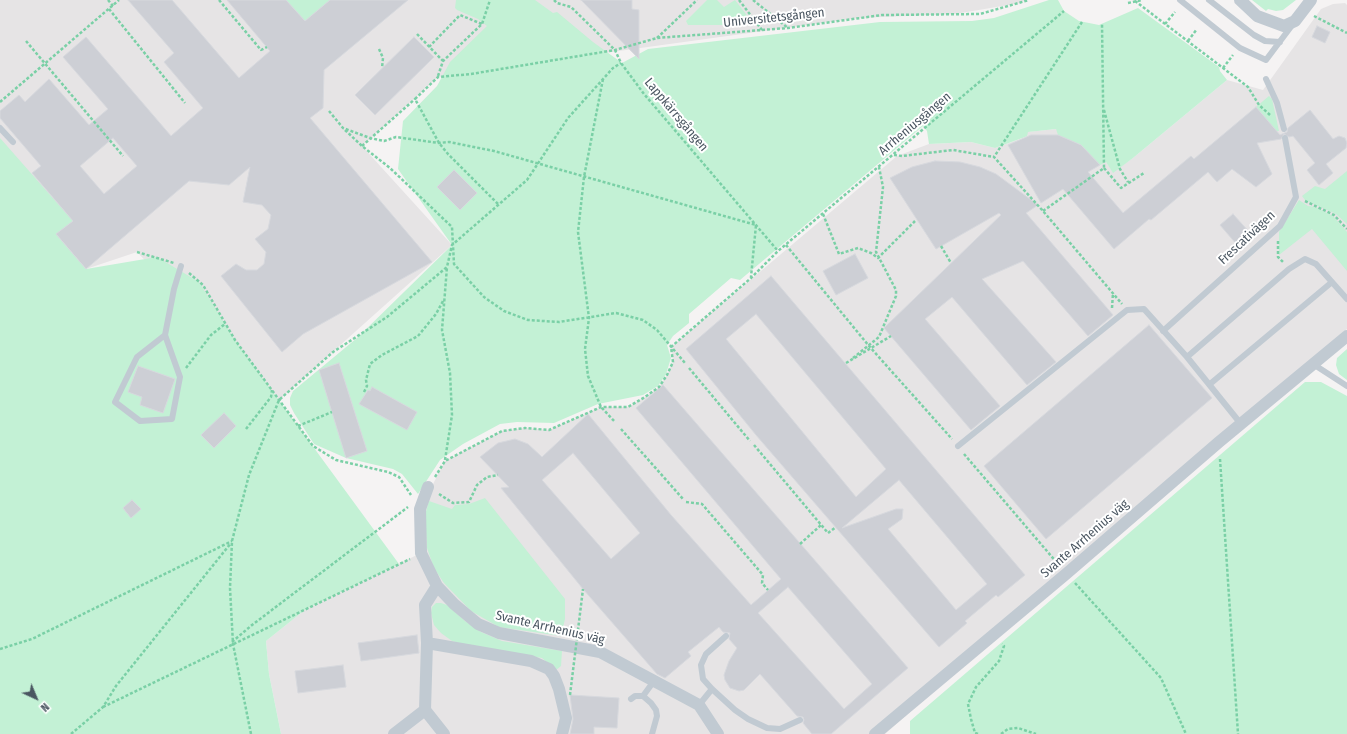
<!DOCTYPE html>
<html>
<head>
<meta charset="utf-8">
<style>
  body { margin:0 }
  #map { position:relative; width:1347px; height:734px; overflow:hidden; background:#f5f3f3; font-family:"Fira Sans Condensed",sans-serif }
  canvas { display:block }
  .north { position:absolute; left:16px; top:678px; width:40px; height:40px; -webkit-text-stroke:3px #fff; paint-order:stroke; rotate:136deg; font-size:11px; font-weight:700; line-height:16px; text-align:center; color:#4a5661 }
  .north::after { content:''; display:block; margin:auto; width:14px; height:18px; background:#4a5661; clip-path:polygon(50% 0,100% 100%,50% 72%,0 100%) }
</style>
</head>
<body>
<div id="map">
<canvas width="1347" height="734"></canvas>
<div class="north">N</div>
</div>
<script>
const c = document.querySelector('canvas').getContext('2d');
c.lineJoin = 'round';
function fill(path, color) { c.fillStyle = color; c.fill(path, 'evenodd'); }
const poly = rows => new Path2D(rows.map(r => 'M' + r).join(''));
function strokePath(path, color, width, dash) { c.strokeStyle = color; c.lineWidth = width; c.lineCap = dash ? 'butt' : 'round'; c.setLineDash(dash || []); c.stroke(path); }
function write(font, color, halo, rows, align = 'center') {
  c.font = font + ' "Fira Sans Condensed",sans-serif'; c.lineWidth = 4; c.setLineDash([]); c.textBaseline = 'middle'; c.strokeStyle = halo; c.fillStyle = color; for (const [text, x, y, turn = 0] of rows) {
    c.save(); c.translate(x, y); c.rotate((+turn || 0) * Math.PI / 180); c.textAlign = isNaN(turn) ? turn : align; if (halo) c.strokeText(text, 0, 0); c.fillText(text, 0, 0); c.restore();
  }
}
fill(poly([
  [0,0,1026,0,1020,3,955,14,858,18,539,62,471,74,438,77,362,146,452,245,279,400,137,252,86,269,0,151],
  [1345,3,1347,5,1347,329,885,734,281,734,269,674,266,641,306,609,421,553,420,509,445,461,502,431,525,428,549,430,601,407,628,407,645,397,659,387,667,375,673,362,671,347,897,156,929,144,971,142,995,148,1025,137,1027,132,1056,129,1106,162,1113,172,1133,158,1227,80,1263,90,1321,9,1333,4]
]), '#e6e4e5');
fill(poly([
  [286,0,330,0,305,21],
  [456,0,535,0,553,13,557,12,593,42,622,63,648,49,880,22,972,21,994,18,1049,0,1058,0,1064,11,1079,21,1099,25,1138,8,1219,67,1220,71,1227,80,1133,158,1113,173,1106,162,1100,165,1081,145,1058,135,1056,129,1028,132,1027,136,1025,137,995,148,971,142,929,144,927,131,923,126,740,280,731,278,689,314,689,323,673,336,667,345,671,358,666,374,658,386,643,395,598,404,554,423,517,422,500,424,463,444,440,460,418,494,402,474,393,469,346,458,314,444,294,413,290,405,290,398,293,391,357,338,452,245,398,169,403,121,437,86,450,62,487,26,478,19,457,10,455,8],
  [707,0,717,0,724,7,735,0,749,18,743,25,688,25,686,21],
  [1252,0,1296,0,1283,10,1276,11,1268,9,1266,11],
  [1269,96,1272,99,1279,131,1276,131,1256,107],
  [0,138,73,221,57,235,86,269,157,257,199,282,235,340,399,564,306,609,266,641,269,674,281,734,0,734],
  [1347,171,1347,224,1336,214,1305,200,1302,196,1315,186,1325,189],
  [1299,200,1308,206,1315,207,1333,216,1347,232,1347,271,1312,229,1279,255,1279,232],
  [1347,349,1347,380,1339,374,1336,365,1337,358],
  [1305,382,1321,382,1347,396,1347,734,910,734,910,721],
  [485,498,565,599,565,619,561,636,499,627,471,611,444,583,434,568,427,548,425,515,429,501,452,509,455,505,469,504],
  [436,603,441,603,447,605,465,621,481,632,502,641,562,651,561,666,556,670,542,658,469,646,452,641,441,633,434,625,431,613,432,607]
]), '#c3f1d5');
const building = poly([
  [128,0,172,0,239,78,270,51,227,0,286,0,305,21,330,0,408,0,324,70,323,108,310,118,432,262,303,334,282,352,221,276,236,264,246,270,257,270,264,264,266,252,255,239,268,229,271,215,262,205,243,202,250,167,229,185,189,181,86,269,56,234,73,221,32,173,41,166,0,118,0,111,19,95,25,102,49,79,89,125,108,109,63,57,86,37,171,136,203,108,164,62,174,53,128,0],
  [113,138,137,166,104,194,80,166,113,138],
  [581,0,632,0,632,9,639,10,639,59,581,0],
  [1317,26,1330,32,1325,43,1312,37,1317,26],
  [414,37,434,57,375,115,355,95,414,37],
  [1256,107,1280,135,1287,132,1288,128,1310,110,1333,139,1339,136,1345,138,1347,143,1346,148,1326,164,1333,173,1319,185,1307,170,1315,163,1293,136,1289,137,1284,134,1281,139,1257,143,1272,174,1256,187,1232,169,1217,182,1208,172,1151,220,1149,219,1114,249,1063,189,1041,203,1008,145,1031,135,1058,135,1081,145,1100,165,1088,172,1123,213,1191,156,1194,159,1256,107],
  [935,161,960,162,980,167,996,174,1038,205,1026,213,1113,315,1088,336,1023,261,982,279,1056,362,1027,385,952,297,925,319,1000,406,971,430,884,328,1001,215,999,213,936,249,890,178,912,167,935,161],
  [454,170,477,193,460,210,437,187,454,170],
  [1233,214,1251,234,1238,246,1220,225,1233,214],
  [855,254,868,278,836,295,823,271,855,254],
  [771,276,1025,575,998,597,996,595,965,621,967,623,939,647,756,435,686,349,771,276],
  [756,314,886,469,856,497,726,339,756,314],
  [899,480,987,584,956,610,888,529,902,519,903,509,896,509,842,528,899,480],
  [1149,325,1212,398,1046,539,984,466,1149,325],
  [339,363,367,451,346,458,319,370,339,363],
  [138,366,175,379,163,413,140,405,142,397,128,392,138,366],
  [663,385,908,668,831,734,812,734,803,723,804,720,803,717,797,716,760,674,744,690,739,691,730,688,725,680,724,675,729,661,737,648,729,639,730,633,723,632,719,627,688,652,691,656,665,678,657,674,583,589,501,488,509,487,480,457,498,443,515,439,528,444,542,457,588,414,671,515,751,605,781,579,636,408,663,385],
  [573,453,640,533,611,559,542,480,573,453],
  [788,587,872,684,844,709,758,613,788,587],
  [372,387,417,412,407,430,359,404,368,390,370,391,372,387],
  [224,413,236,426,214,448,201,435,224,413],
  [132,500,141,509,131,518,123,508,132,500],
  [417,635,419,653,361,661,358,643,417,635],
  [343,665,346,687,298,693,295,671,343,665],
  [570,695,619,698,617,728,594,727,594,734,570,734,573,719,570,695]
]);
fill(building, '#cdcfd5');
strokePath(building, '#d7d9de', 1);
strokePath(poly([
  [108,0,113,6],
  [219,0,261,50,267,47],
  [554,0,557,3,571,7,615,50,621,63,644,94,778,251],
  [739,0,762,30],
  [753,0,788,28],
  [1135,1,1248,87,1259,105,1270,115],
  [1128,3,1142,0],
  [109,9,185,103],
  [1314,16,1347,33],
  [1082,22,994,157,1043,211,1122,304],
  [1165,24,1175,12],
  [417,34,443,61],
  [657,38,697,0],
  [26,41,123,156],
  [1188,41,1197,29],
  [429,47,460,15,482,24],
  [379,49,383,58,382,68],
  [1223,68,1233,55],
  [438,76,443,61,482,24,490,0],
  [603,79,584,177,578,232,589,318,585,349,588,376,601,407,615,422],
  [0,102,119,0],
  [1104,110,1120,169,1128,182],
  [329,111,343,128,370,138,384,141,396,137,439,143,449,142,494,151,756,225,751,277],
  [345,130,362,146,390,168,452,227,454,264,484,297,504,311,528,320,559,322,616,313,643,320,657,330,685,363],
  [362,146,415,99],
  [894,155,902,156,953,150,994,157],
  [1104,168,1121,188,1144,173],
  [1305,201,1334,215,1347,229],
  [498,204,448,154,439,143,415,99,438,77,471,74,615,50,657,38,788,28,882,15,980,14,1029,0],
  [1043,211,1104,168,1102,24],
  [823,214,839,254,858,248,871,253,878,258,915,221],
  [1278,241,1278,257,1283,262],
  [786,245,869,346,952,439],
  [941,246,951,263],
  [137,252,174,263],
  [189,273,203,285,235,340,313,446,336,460,388,472,399,477,411,495],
  [1112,308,1113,293],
  [853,358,879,337,896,296,896,290,876,252,883,187,879,167],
  [186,368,211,335,225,324],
  [689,368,750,441],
  [364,392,367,386,366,380,370,364,382,355,418,336,436,314,443,301],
  [298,426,332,412],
  [246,429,271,397,272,390],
  [621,429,683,499],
  [754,445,828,533,836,527],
  [964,454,1058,564],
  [1220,459,1238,734],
  [445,460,452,415,450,373,442,330,447,267],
  [435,477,445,461,502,431,525,428,549,430,601,407,628,407,645,397,659,387,667,375,673,362,671,347,751,278,778,251,1064,11],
  [439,494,453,503,469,502,477,485,487,477,498,475],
  [686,502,702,504,763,575,762,583,768,590],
  [800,544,821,525],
  [1075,583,1161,678,1186,734],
  [232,642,252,625,408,507],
  [0,649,32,639,232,541],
  [103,707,410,559],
  [71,734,103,707,116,686,231,543],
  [251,734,233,644,230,588,232,541,249,475,279,400,333,352,387,317,447,267,452,245,527,180,568,118,613,68,621,63],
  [978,734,975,733,971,719,968,704,976,687,999,661,1004,646,1002,644],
  [1001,734,1008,729,1018,728,1036,734]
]), '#7ad0a6', 2.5, [3, 2]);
strokePath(poly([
  [1180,0,1240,48,1266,60,1293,24],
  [1209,0,1254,35,1265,41,1280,42],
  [1266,79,1277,103,1284,129],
  [0,128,13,142],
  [1163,331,1280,226,1296,197,1285,138],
  [165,335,180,377,172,419,140,421,115,402,137,357,165,335,174,289,181,266],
  [1313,364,1347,386],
  [1210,384,1332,282],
  [1241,424,1187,357,1289,269,1305,259,1316,264,1347,299],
  [958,446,1127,310,1144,309,1187,357],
  [726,636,706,654,701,665,703,679,712,689,735,710,748,719,767,728,780,729,800,720],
  [631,699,635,696,643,696],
  [699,705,712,689],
  [652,734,657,716,656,710,651,703,643,696,654,681]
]), '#c1cad2', 6);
strokePath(poly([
  [1240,0,1257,16,1284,26,1295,21,1311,0],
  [428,487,420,509,421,553,437,586,454,604,478,624,499,633,600,652,699,705,718,734],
  [437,586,425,605,427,643,425,710,444,734],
  [427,643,531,661,549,669,554,676,559,689,566,718,562,734],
  [394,734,425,710],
  [875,734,1066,574,1219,442,1347,336]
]), '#c1cad2', 12);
strokePath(poly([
  [846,363,891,336],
  [570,695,583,589]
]), '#7ad0a6', 2.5, [3, 2]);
write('13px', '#4a5661', '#fff', [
  ["Universitetsgången",774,18,-6],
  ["Lappkärrsgången",676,115,50],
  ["Arrheniusgången",915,124,-40],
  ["Frescativägen",1247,238,-43],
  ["Svante Arrhenius väg",1085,539,-41],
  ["Svante Arrhenius väg",550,628,13]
]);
</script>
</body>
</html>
